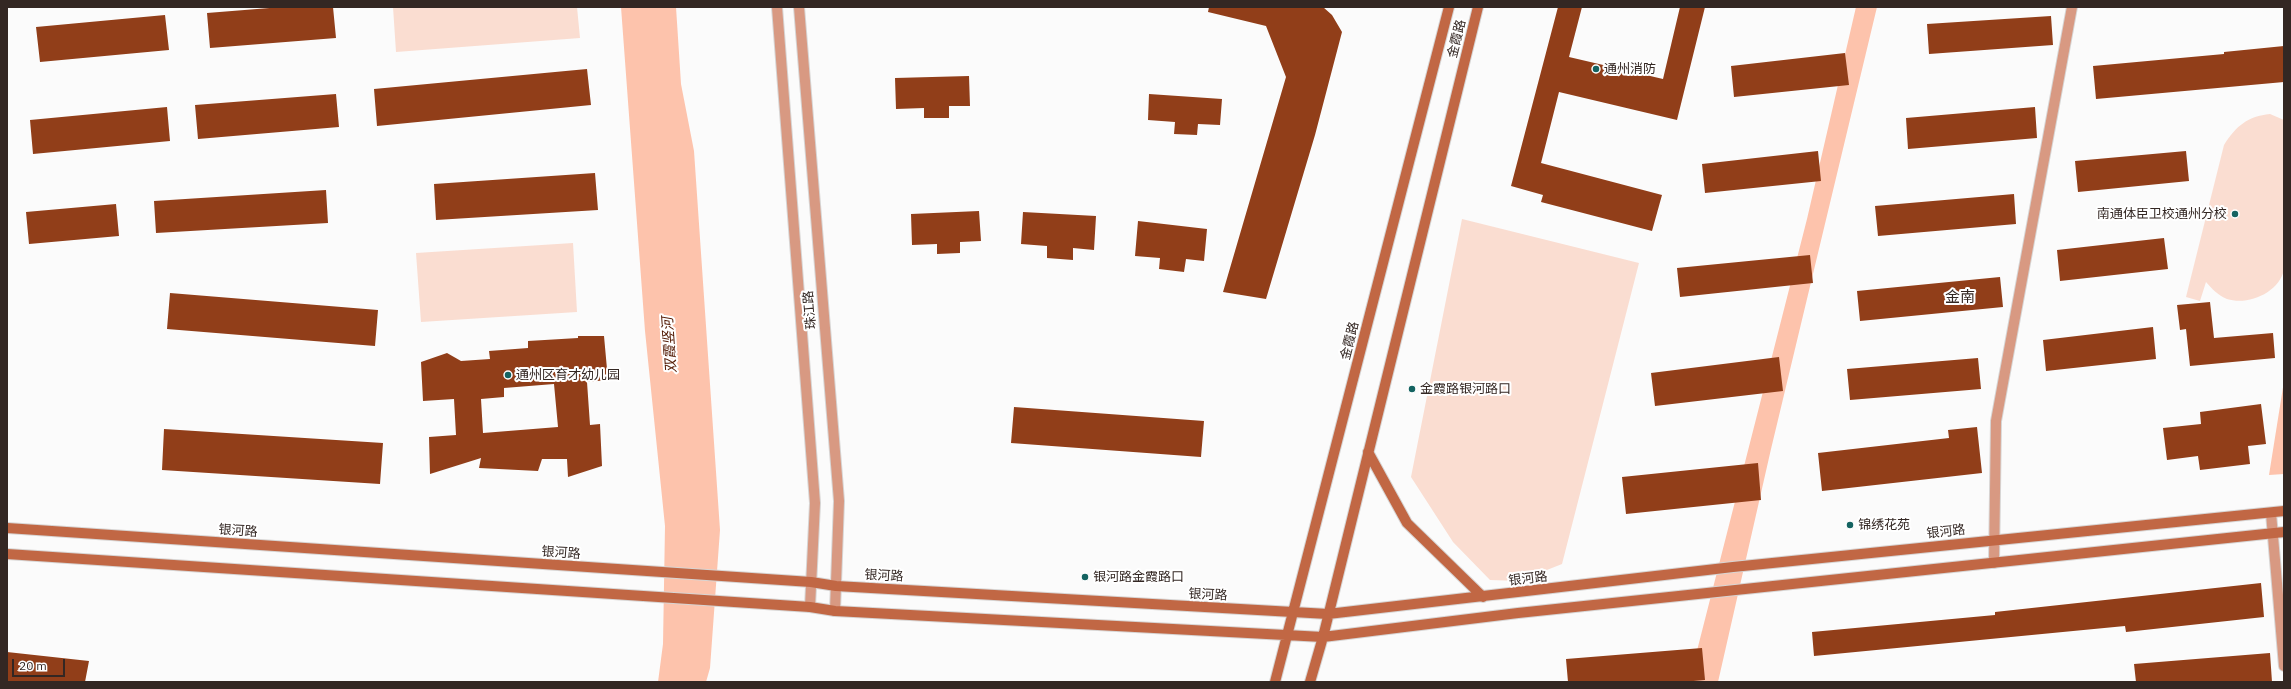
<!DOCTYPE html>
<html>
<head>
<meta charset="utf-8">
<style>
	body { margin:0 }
	#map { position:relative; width:2291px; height:689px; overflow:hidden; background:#fbfbfb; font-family:"IBM Plex Sans",sans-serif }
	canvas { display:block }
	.frame { position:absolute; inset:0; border:8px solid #332723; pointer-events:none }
	.scale { position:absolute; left:12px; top:659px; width:53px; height:18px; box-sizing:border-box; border:2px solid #332723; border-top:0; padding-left:5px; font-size:12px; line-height:14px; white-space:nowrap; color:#332723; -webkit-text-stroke:3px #fff; paint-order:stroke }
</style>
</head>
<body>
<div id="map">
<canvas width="2291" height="689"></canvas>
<div class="frame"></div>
<div class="scale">20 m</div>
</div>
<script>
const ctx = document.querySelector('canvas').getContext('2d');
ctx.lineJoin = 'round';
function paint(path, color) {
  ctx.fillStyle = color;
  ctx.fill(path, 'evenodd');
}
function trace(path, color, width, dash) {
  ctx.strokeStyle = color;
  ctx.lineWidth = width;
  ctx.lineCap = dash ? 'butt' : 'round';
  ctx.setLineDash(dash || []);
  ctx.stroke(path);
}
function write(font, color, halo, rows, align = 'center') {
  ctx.font = font + ' "IBM Plex Sans","Noto Sans SC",sans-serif';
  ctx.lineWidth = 4;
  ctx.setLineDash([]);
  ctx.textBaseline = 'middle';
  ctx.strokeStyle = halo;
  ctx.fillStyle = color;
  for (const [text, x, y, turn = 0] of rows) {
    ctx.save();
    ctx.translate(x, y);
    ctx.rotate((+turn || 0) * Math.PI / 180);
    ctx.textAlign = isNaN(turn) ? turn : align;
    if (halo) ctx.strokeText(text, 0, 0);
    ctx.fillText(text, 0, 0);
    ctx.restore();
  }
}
const green = new Path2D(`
	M393 7H577L580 38 396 52Z
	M2270 114 2284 120V270C2279 292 2249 306 2227 299 2218 295 2212 289 2206 282L2200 301 2186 297 2224 145C2236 126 2248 116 2270 114Z
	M1462 219 1639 263 1562 564 1519 581 1490 580 1453 542 1411 477Z
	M573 243 577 312 421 322 416 253Z`);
const water = new Path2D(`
	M621 7H676L681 84 694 151 720 530 710 668 706 682H658L663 644 665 526 645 331Z
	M1856 7H1877L1771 449 1718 682H1689L1807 219Z
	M2284 381V474L2269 475Z`);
const building = new Path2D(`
	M282 7H333L336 38 210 48 207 13Z
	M1209 7H1323L1332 15 1342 32 1315 135 1266 299 1223 292 1286 77 1266 26 1208 12Z
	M1558 7H1582L1569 57 1663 79 1680 7H1705L1677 120 1559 92 1541 163 1662 195 1652 231 1541 202 1543 195 1511 186Z
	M165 15 169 50 40 62 36 27Z
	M2051 16 2053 45 1929 54 1927 24Z
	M2284 46V82L2096 99 2093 66 2224 54V52Z
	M1845 53 1849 85 1734 97 1731 66Z
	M587 69 591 105 377 126 374 89Z
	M969 76 970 106H949V118H924V108L896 109 895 78Z
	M336 94 339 127 198 139 195 105Z
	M1149 94 1222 99 1220 125 1198 124 1197 135 1174 134 1175 122 1148 120Z
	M167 107 170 141 33 154 30 120Z
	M2035 107 2037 138 1908 149 1906 118Z
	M1818 151 1821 181 1705 193 1702 164Z
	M2186 151 2189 181 2078 192 2075 161Z
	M595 173 598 210 436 220 434 184Z
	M326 190 328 223 156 233 154 201Z
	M2014 194 2016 224 1878 236 1875 206Z
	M116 204 119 236 29 244 26 212Z
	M979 211 981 241 960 242V253L937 254V244L912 245 911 214Z
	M1023 212 1096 216 1094 250 1073 248V260L1047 258V246L1021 244Z
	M1138 221 1207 229 1204 261 1186 259 1184 272 1159 269 1160 258 1135 256Z
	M2164 238 2168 269 2060 281 2057 250Z
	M1810 255 1813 283 1680 297 1677 268Z
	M2000 277 2003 307 1860 321 1857 291Z
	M170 293 378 310 375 346 167 329Z
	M2210 302 2214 338 2273 333 2275 358 2190 366 2186 329 2180 330 2177 305Z
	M2153 327 2156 359 2046 371 2043 340Z
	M578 336H604L608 380 587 382 590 425 600 424 602 466 568 477 567 459H542L538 471 479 468 481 458 430 474 429 437 456 435 454 399 423 401 421 362 447 353 461 361 490 359 489 351 528 348V341L578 338ZM554 384 558 427 483 433 481 399 504 397V388Z
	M1779 357 1783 391 1655 406 1651 373Z
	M1978 358 1981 389 1850 400 1847 369Z
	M2261 404 2266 444 2248 446 2250 464 2200 470 2198 456 2167 460 2163 428 2201 424 2200 412Z
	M1014 407 1204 421 1201 457 1011 443Z
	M1977 427 1982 473 1822 491 1818 453 1949 438 1948 430Z
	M164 429 383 443 380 484 162 470Z
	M1758 463 1761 500 1626 514 1622 477Z
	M2261 583 2264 617 2126 632 2125 626 1814 656 1812 632 1995 615V612Z
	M1702 648 1705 680 1682 682H1568L1566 659Z
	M7 652 89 661 85 682H7Z
	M2270 653 2272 682H2136L2134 664Z`);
const minor = new Path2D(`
	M2271 513 2284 666
	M1994 563 1996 421 2072 7`);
const tertiary = new Path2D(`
	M777 7 815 503 810 607
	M799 7 839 501 835 611`);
const secondary = new Path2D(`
	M1368 452 1407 523 1483 597
	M7 528 811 582 836 586 1328 614 1733 567 2284 511
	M7 554 810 607 835 611 1323 637 1518 613 2284 532
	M1275 682 1449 7
	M1310 682 1323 637 1478 7`);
const markers = [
	[1596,69,4,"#146361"],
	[2235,214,4,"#146361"],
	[508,375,4,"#146361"],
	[1412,389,4,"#146361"],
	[1850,525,4,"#146361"],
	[1085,577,4,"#146361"]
];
const streetNames = [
	["金霞路",1457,39,-76],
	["珠江路",810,310,-95],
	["金霞路",1350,341,-76],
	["银河路",238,531,4],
	["银河路",1946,532,-6],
	["银河路",561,553,4],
	["银河路",884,576,3],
	["银河路",1528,579,-7],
	["银河路",1208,595,3]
];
const poiNames = [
	["通州消防",1604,69],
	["南通体臣卫校通州分校",2227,214,"right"],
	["通州区育才幼儿园",516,375],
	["金霞路银河路口",1420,389],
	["锦绣花苑",1858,525],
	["银河路金霞路口",1093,577]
];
const waterNames = [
	["双霞竖河",670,345,-94]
];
const quarterNames = [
	["金南",1960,298]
];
paint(green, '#faddd1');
paint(water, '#fdc3ac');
paint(building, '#913e19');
trace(minor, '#d7d5d4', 12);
trace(tertiary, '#d7d5d4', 12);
trace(secondary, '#d7d5d4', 12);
trace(minor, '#d89982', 10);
trace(tertiary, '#d89982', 10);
trace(secondary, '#c16744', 10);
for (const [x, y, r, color] of markers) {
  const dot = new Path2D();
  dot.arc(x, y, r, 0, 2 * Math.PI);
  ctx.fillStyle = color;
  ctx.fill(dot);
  trace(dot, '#fff', 1.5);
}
write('13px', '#332723', '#fff', streetNames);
write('13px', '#332723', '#fff', poiNames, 'left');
write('italic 14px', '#501700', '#fff', waterNames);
write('15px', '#332723', '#fff', quarterNames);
</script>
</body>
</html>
